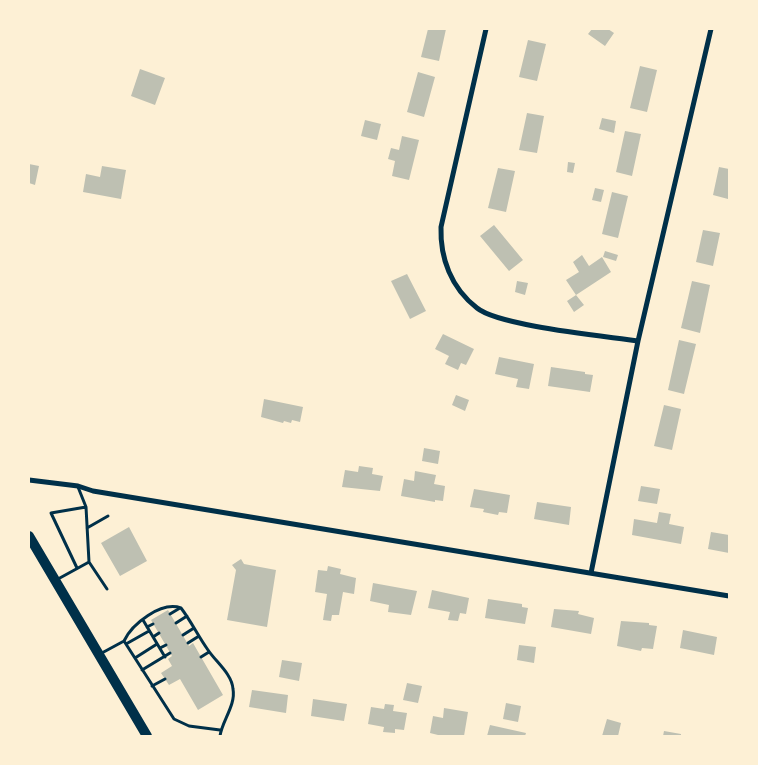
<!DOCTYPE html>
<html>
<head>
<meta charset="utf-8">
<style>
	body { margin:0 }
	#map { position:relative; width:758px; height:765px; overflow:hidden; background:#fdf0d5; font-family:Figtree,sans-serif }
	canvas { display:block }
	.frame { position:absolute; inset:0; border:30px solid #fdf0d5; pointer-events:none }
</style>
</head>
<body>
<div id="map">
<canvas width="758" height="765"></canvas>
<div class="frame"></div>
</div>
<script>
const ctx = document.querySelector('canvas').getContext('2d');
ctx.lineJoin = 'round';
function paint(path, color) {
  ctx.fillStyle = color;
  ctx.fill(path, 'evenodd');
}
function trace(path, color, width, dash) {
  ctx.strokeStyle = color;
  ctx.lineWidth = width;
  ctx.lineCap = dash ? 'butt' : 'round';
  ctx.setLineDash(dash || []);
  ctx.stroke(path);
}
const building = new Path2D(`
	M428 29H446L439 61 421 57Z
	M592 29H608L614 33 605 46 588 34Z
	M528 40 546 44 537 81 519 77Z
	M640 66 657 70 647 112 630 108Z
	M140 69 165 78 155 105 131 96Z
	M418 72 435 77 424 117 407 112Z
	M527 113 544 116 537 153 519 150Z
	M602 118 616 121 614 133 599 129Z
	M365 120 381 124 377 140 361 136Z
	M625 131 641 134 632 176 616 172Z
	M402 136 419 140 409 180 392 176 395 161 388 159 391 148 399 150Z
	M568 162 575 163 573 173 567 172Z
	M29 164 39 166 35 185 29 183Z
	M102 166 126 170 121 199 83 192 86 174 100 177Z
	M719 167 729 169 728 199 713 195Z
	M498 168 515 171 506 212 488 208Z
	M595 188 604 190 601 202 592 200Z
	M612 192 628 196 618 238 602 234Z
	M494 225 523 260 509 271 480 236Z
	M703 230 720 233 713 266 696 262Z
	M605 251 618 255 616 261 603 257Z
	M582 255 589 266 602 257 611 272 576 295 566 280 579 272 573 262Z
	M407 274 426 311 410 319 391 281Z
	M517 281 528 283 525 295 515 292Z
	M692 281 710 285 700 333 681 328Z
	M576 295 584 305 574 312 567 301Z
	M443 334 474 349 466 365 461 363 458 370 445 364 449 356 435 349Z
	M679 340 696 344 684 394 668 390Z
	M499 357 534 364 529 389 516 387 518 379 495 374Z
	M551 367 585 372V374L593 375 590 392 548 386Z
	M456 395 469 400 465 411 452 405Z
	M264 399 303 407 300 422 292 420 291 423 284 421 283 423 261 417Z
	M664 405 681 409 672 450 654 446Z
	M424 448 440 451 438 464 422 461Z
	M359 466 373 468 372 474 383 476 380 491 342 487 345 470 358 472Z
	M415 471 436 475 434 484 445 486 443 501 435 500V502L401 496 404 479 414 481Z
	M641 486 660 489 657 504 638 501Z
	M474 489 510 495 507 513 499 512 498 515 483 512 484 509 470 507Z
	M537 502 571 507 569 525 534 519Z
	M659 512 671 514 669 524 684 527 681 544 632 535 634 519 657 523Z
	M129 527 147 561 120 576 101 543Z
	M711 532 729 535V553L708 549Z
	M241 559 244 564 276 570 267 627 227 620 236 570 232 565Z
	M328 566 341 569 340 574 356 578 354 594 343 592 339 615H332L331 621 323 620 327 594 315 592 318 570 327 571Z
	M373 583 417 591 411 615 388 612 389 605 370 601Z
	M432 590 469 598 466 614 460 613 458 621 448 620 450 612 428 608Z
	M488 599 522 604V607L528 608 525 624 485 618Z
	M554 609 579 611 578 614 594 618 591 634 551 627Z
	M168 610 189 646 193 643 223 695 198 710 180 679 169 685 161 673 172 666 168 659 172 656 151 620Z
	M621 621 649 623V625L657 626 653 649 642 648 641 651 617 646Z
	M683 630 717 637 714 655 680 648Z
	M519 645 536 647 534 663 517 660Z
	M282 660 302 663 299 681 279 677Z
	M407 683 422 686 418 703 403 700Z
	M252 690 288 695 286 713 249 707Z
	M313 699 347 704 344 721 311 716Z
	M506 703 521 706 518 722 503 719Z
	M385 704 394 705 393 711 407 713 404 730 395 729V733L383 732 384 727 368 724 371 707 384 709Z
	M444 708 468 712 464 736H442L430 733 433 716 443 718Z
	M607 719 621 723 618 736H602Z
	M490 725 526 733 525 736H487Z
	M664 731 681 734V736H663Z`);
const service = new Path2D(`
	M78 487 86 507 89 562
	M87 528 108 516
	M77 568 51 513 86 507
	M58 579 89 562 107 589
	M170 614 180 608
	M143 620 165 657
	M176 623 187 616
	M147 627 153 624
	M183 635 194 628
	M153 637 159 633
	M124 641C132 624 161 601 181 608 191 621 198 636 208 650 216 662 232 674 233 689 236 705 222 721 220 736
	M188 643 199 636
	M126 644 149 631
	M160 648 166 645
	M100 654 124 641 174 719 189 726 220 730
	M201 657 209 652
	M135 658 157 644
	M142 670 170 653
	M152 686 165 679`);
const minor = new Path2D(`
	M486 29 441 227C440 258 451 288 477 308 499 326 605 336 638 341
	M29 480 78 486 93 491 729 596
	M591 573 638 341 711 29`);
const primary = new Path2D(`
	M29 536 147 736`);
paint(building, '#bec0b2');
trace(service, '#003049', 3);
trace(minor, '#003049', 5);
trace(primary, '#003049', 10);
</script>
</body>
</html>
